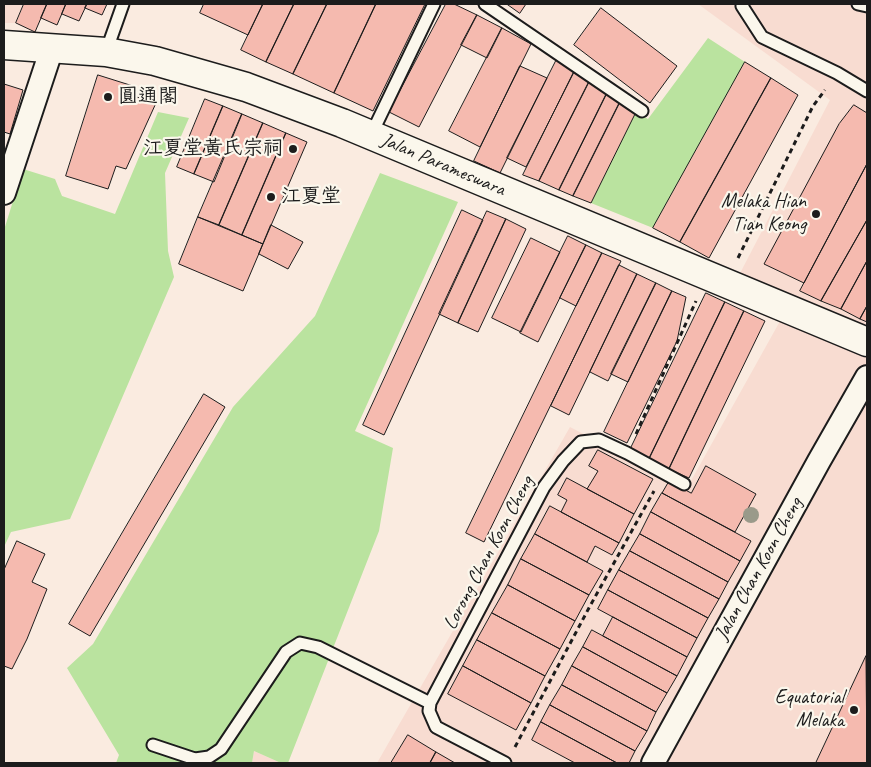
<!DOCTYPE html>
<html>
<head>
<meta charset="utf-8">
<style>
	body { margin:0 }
	#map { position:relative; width:871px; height:767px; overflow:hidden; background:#faebe0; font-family:Caveat,sans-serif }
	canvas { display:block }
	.frame { position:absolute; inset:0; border:5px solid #1c1c1c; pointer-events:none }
</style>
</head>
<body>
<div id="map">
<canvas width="871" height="767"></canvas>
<div class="frame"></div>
</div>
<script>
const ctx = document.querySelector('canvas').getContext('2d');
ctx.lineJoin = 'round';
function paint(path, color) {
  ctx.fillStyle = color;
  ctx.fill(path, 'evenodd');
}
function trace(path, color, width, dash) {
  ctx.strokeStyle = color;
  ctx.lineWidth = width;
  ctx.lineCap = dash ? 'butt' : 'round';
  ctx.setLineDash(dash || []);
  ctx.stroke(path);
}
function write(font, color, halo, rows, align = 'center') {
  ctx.font = font + ' Caveat,"LXGW WenKai TC",sans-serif';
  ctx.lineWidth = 4.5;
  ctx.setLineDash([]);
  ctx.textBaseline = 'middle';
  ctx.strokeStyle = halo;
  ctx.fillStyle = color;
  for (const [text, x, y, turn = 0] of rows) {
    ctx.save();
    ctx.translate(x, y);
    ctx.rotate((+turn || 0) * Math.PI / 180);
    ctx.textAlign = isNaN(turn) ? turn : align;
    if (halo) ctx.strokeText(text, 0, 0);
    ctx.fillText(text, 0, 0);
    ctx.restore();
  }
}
const built = new Path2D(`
	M4 4H24L16 23H4Z
	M698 4H867V763H377L570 427 687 488 789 305 736 281 830 100Z
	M254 751 281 763H252Z`);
const green = new Path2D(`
	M708 38 745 62 653 228 591 203 636 112 648 119Z
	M158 112 189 118 165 173 168 251 174 277 70 519 11 532 4 547V230L23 169 55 179 62 196 115 214Z
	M380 173 458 202 355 431 393 448 379 531 288 763H281L254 751 252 763H116L119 755 67 668 93 644 233 407 315 316Z`);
const building = new Path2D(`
	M24 4H47L35 32 16 23Z
	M47 4H66L57 25 41 18Z
	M66 4H87L79 21 62 14Z
	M87 4H107L102 15 85 8Z
	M204 4H263L248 35 200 13Z
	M263 4H294L266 62 241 50Z
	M294 4H327L293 74 266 62Z
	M327 4H376L334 93 293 74Z
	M376 4H425L373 111 334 93Z
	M446 4H454L477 15 419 127 389 112Z
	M507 4H526L520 13Z
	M601 8 677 66 650 103 574 45Z
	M477 15 502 28 487 58 461 45Z
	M502 28 531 44 480 147 449 131Z
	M558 57 575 70 526 167 507 158Z
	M745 62 771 78 680 242 653 228Z
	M520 66 547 78 500 173 474 161Z
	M575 70 590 80 539 181 523 175Z
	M98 75 133 86 130 95 156 103 126 169 116 166 108 189 66 176Z
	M771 78 798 95 709 258 680 242Z
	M590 80 607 93 559 190 539 181Z
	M4 84 23 90 10 134 4 132Z
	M607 93 620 102 573 196 559 190Z
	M205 99 223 106 194 174 177 167Z
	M620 102 636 112 591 203 573 196Z
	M854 105 867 113V164L804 283 764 264 839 124Z
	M223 106 242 114 214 182 194 174Z
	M242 114 263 123 219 225 198 217Z
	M263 123 286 133 242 235 219 225Z
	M286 133 307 142 263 244 242 235Z
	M867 164V220L821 301 800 291Z
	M462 210 483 220 384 435 363 425Z
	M487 211 506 219 458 323 439 314Z
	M198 217 263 244 243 291 179 264Z
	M506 219 526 229 478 332 458 323Z
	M867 220V261L841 309 821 301Z
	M271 225 303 242 288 269 259 254Z
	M568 236 586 245 538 342 520 333Z
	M531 238 560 252 521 332 492 318Z
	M586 245 602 253 576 306 560 298Z
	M602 253 621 261 484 542 466 533Z
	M867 261V306L860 319 841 309Z
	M619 265 637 274 569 415 551 406Z
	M637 274 656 283 608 381 590 372Z
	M656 283 672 291 628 382 611 374Z
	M672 291 686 297 677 341 627 443 604 432Z
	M706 293 725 302 649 459 630 450Z
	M725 302 744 311 669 469 649 459Z
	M867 306V322L860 319Z
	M744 311 765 321 689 478 669 469Z
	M204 394 225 407 90 636 69 624Z
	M598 450 653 479 634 514 587 489 598 471 589 466Z
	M706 466 756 494 735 532 662 493 669 481 691 493Z
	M567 478 634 514 619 543 561 512 567 500 558 495Z
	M662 493 751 541 740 561 651 512Z
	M550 506 619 543 612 555 595 546 587 562 535 534Z
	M651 512 740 561 728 582 640 534Z
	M535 534 603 571 589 595 521 559Z
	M640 534 728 582 719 599 630 551Z
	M17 541 45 554 32 582 47 589 27 639 12 669 4 666V570Z
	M630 551 719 599 708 618 619 570Z
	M521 559 589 595 575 621 508 585Z
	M619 570 708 618 697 638 608 590Z
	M508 585 575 621 560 649 492 613Z
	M608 590 697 638 687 657 598 609Z
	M492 613 560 649 545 676 477 640Z
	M613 617 687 657 677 676 603 636Z
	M592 630 677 676 667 693 583 647Z
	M477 640 545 676 531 703 463 666Z
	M583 647 667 693 656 712 572 666Z
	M866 656 867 763H816Z
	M463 666 531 703 516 730 448 694Z
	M572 666 656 712 647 731 562 685Z
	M562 685 647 731 635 751 550 705Z
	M550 705 635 751 629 763H617L541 722Z
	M541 722 617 763H575L532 740Z
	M408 735 436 752 430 763H391Z
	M436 752 455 763H430Z`);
const path = new Path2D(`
	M738 258 813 106 825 90
	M636 434 696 301
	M515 747 590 606 654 491`);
const lane = new Path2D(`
	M485 4 642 111
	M743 4 742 6 762 37 837 73 867 91
	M858 4 867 6
	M106 52 123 4
	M371 135 434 4
	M153 745 195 759 209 757 221 749 286 652 300 643 318 647 430 703
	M505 763 436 727 429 711 430 703 544 487 563 461 581 442 599 440 627 453 684 484`);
const street = new Path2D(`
	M4 193 52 48
	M653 763 819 461 867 377`);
const secondary = new Path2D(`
	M4 45 106 52 155 61 246 87 342 123 867 342`);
const trees = [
	[751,515]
];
const markers = [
	[108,97,5,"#1c1c1c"],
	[293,149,5,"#1c1c1c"],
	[271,197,5,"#1c1c1c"],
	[816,214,5,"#1c1c1c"],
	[854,710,5,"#1c1c1c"]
];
const poiNames = [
	["圓通閣",118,97,"left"],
	["江夏堂黄氏宗祠",283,149],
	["江夏堂",281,197,"left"],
	["Melaka Hian",806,202],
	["Tian Keong",806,225],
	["Equatorial",844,698],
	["Melaka",844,721]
];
const streetNames = [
	["Jalan Parameswara",443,165,23],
	["Lorong Chan Koon Cheng",489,553,-62],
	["Jalan Chan Koon Cheng",759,569,-61]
];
paint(built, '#f8dcd1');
paint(green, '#bae39f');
paint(building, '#f5baaf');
trace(building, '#1c1c1c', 1);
trace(lane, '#1c1c1c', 15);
trace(street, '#1c1c1c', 26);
trace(secondary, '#1c1c1c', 31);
trace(path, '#1c1c1c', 3, [5, 4]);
trace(lane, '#fbf7ec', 11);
trace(street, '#fbf7ec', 22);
trace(secondary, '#fbf7ec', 28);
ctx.fillStyle = '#9a9a8a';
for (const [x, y] of trees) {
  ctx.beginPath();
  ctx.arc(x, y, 8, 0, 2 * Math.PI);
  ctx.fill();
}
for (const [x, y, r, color] of markers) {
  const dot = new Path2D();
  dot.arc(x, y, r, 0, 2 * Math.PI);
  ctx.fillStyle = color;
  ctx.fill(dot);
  trace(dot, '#fbf7ec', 2);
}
write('20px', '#1c1c1c', '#fbf7ec', poiNames, 'right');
write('20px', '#1c1c1c', '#fbf7ec', streetNames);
</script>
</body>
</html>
